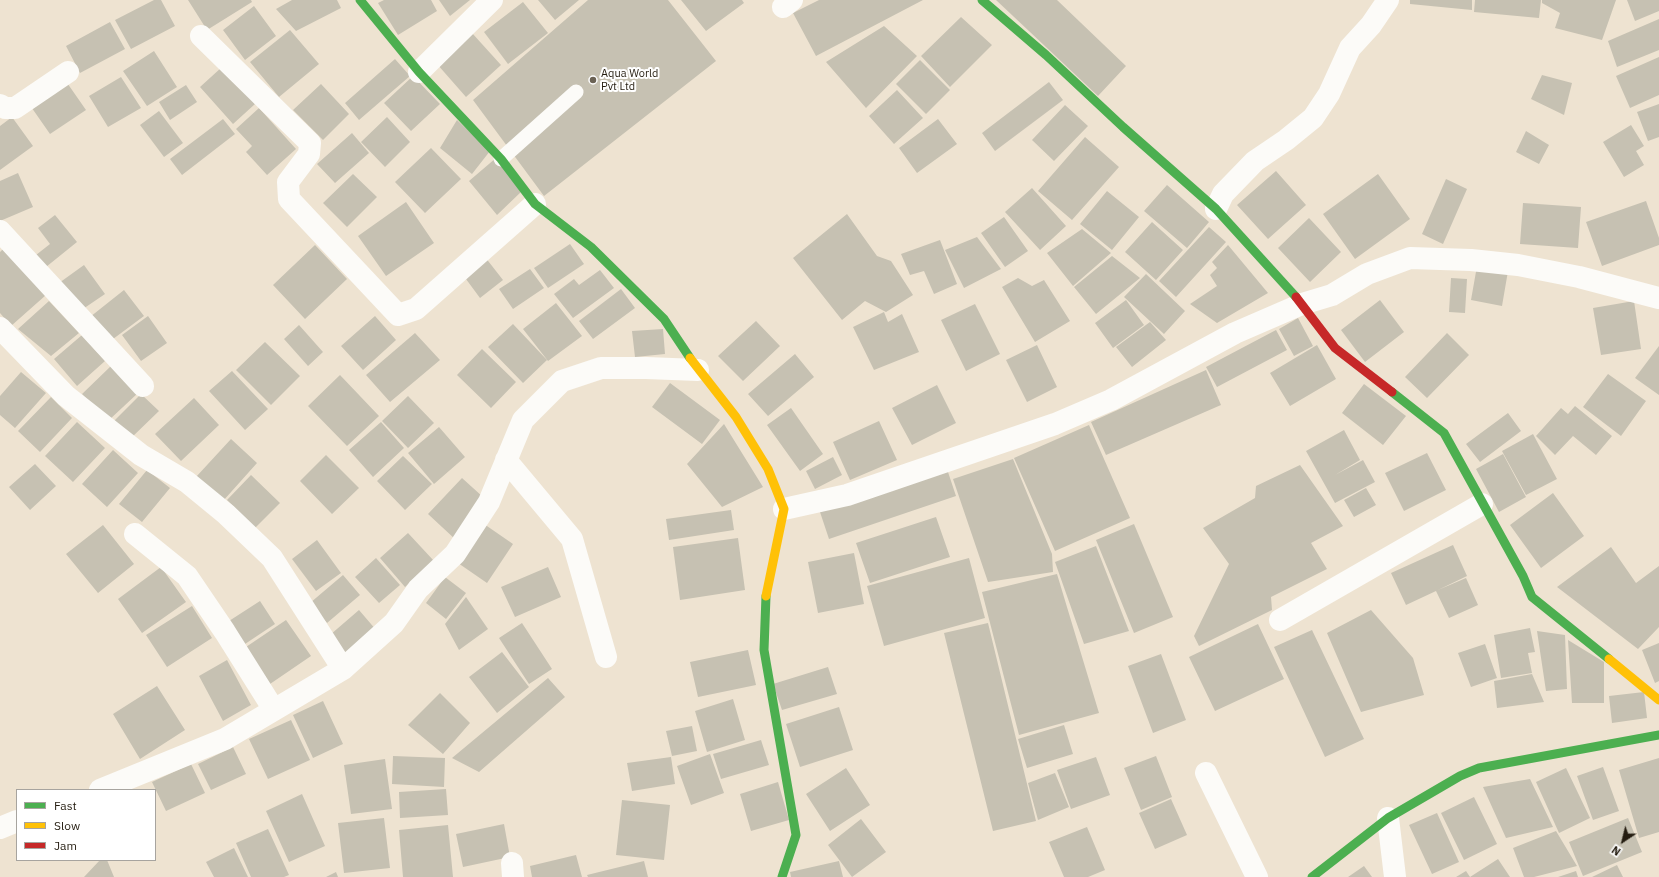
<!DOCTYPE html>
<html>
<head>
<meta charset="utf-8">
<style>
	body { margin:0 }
	#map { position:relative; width:1659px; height:877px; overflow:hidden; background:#eee3d1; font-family:"IBM Plex Sans",sans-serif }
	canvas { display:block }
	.legend { position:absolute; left:16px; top:789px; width:140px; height:72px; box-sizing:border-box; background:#fff; border:1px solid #a7a49f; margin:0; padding:5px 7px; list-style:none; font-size:12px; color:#241c10 }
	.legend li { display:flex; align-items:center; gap:8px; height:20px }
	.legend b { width:20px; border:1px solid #a7a49f }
	.north { position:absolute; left:1603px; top:821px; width:40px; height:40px; -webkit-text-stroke:3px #fff; paint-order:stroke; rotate:215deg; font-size:11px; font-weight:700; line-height:16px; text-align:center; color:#241c10 }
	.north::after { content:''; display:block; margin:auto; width:14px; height:18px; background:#241c10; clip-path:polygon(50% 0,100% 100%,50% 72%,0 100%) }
</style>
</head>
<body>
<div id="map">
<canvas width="1659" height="877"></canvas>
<ul class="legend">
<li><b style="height:5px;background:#4caf50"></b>Fast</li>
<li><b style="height:5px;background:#ffc107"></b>Slow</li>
<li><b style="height:5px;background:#c62828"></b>Jam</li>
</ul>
<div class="north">N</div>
</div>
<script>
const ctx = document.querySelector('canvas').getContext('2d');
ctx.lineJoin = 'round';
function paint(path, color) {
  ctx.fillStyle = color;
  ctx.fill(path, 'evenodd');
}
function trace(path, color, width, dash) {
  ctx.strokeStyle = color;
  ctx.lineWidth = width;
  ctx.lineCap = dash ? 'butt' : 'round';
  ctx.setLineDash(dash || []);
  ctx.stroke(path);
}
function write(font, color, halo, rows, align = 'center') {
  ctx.font = font + ' "IBM Plex Sans",sans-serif';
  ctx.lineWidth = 4;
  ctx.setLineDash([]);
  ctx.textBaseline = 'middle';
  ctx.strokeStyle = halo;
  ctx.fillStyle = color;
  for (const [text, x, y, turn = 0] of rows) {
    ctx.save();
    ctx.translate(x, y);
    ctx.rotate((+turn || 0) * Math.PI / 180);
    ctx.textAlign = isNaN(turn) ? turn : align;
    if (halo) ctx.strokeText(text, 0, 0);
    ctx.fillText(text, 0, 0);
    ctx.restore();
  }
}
const building = new Path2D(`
	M154 0H161L175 26 131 49 115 20Z
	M188 0H251L252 2 207 30Z
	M292 0H337L341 8 296 31 276 9Z
	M384 0H431L437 11 398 35 378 3Z
	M439 0H470L450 16Z
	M538 0H579L555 20Z
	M588 0H668L716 61 544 196 473 100Z
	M681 0H742L744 3 706 31Z
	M819 0H923L816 56 793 13Z
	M996 0H1057L1126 66 1098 96Z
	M1410 0H1472V10L1410 4Z
	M1475 0H1541L1539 18 1474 12Z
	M1542 0H1616L1602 40 1555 28 1560 13 1542 3Z
	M1627 0H1659V11L1635 21Z
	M523 2 548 33 508 64 484 32Z
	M254 6 276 36 245 60 223 30Z
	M961 17 992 45 950 87 921 56Z
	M1659 19V50L1617 67 1608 41Z
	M110 22 125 49 80 73 66 46Z
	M884 26 917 56 866 108 826 62Z
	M290 30 319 64 279 97 250 62Z
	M472 33 501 65 466 97 437 64Z
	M154 51 177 87 147 106 123 71Z
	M1659 57V95L1630 108 1616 76Z
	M395 59 410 76 359 120 345 103Z
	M920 60 950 90 926 114 896 84Z
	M222 67 255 104 233 124 200 87Z
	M1542 75 1572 83 1564 115 1531 99Z
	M413 76 440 104 411 131 384 103Z
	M63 77 86 110 50 134 27 101Z
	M121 77 141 108 108 127 89 96Z
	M1049 82 1063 100 995 151 982 133Z
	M321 84 349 114 323 140 293 110Z
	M186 85 197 102 170 120 159 102Z
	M897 90 923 118 894 144 869 116Z
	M1659 104V137L1648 141 1637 112Z
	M1065 105 1088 126 1054 161 1032 140Z
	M259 108 296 149 267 175 246 152 252 146 236 129Z
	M159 111 183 143 164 157 140 125Z
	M12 117 33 146 0 170V126Z
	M387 117 410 142 385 167 361 142Z
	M223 119 235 134 182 175 170 159Z
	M938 119 957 144 917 173 899 148Z
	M457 120 490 151 472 174 440 148Z
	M1631 125 1644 146 1636 151 1644 165 1624 177 1603 142Z
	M1526 131 1549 145 1539 164 1516 152Z
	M352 133 369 153 335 183 317 164Z
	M1085 137 1119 167 1072 220 1038 191Z
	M431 148 461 179 425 213 395 182Z
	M496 158 522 191 497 215 469 181Z
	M1276 171 1306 205 1268 239 1237 205Z
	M18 173 33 207 0 221V181Z
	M353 174 377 197 347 227 323 203Z
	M1378 174 1410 219 1355 259 1323 214Z
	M1446 179 1467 189 1443 244 1422 234Z
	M1167 185 1209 222 1187 248 1144 211Z
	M1032 188 1066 226 1040 250 1005 212Z
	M1107 191 1139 217 1112 250 1080 224Z
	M1646 201 1659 238V245L1602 266 1586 222Z
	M406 202 434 243 386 276 358 236Z
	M1523 203 1581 207 1578 248 1520 244Z
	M847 214 877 256 891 261 913 295 886 312 865 301 842 320 793 258Z
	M55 215 77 242 46 267 36 255 50 244 38 228Z
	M1004 217 1028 251 1005 267 981 233Z
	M1309 218 1341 252 1310 282 1278 248Z
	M1152 222 1183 250 1156 280 1125 252Z
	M1209 227 1226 242 1176 297 1159 281Z
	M1082 229 1111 253 1073 286 1047 253Z
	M977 237 1001 269 964 288 945 250Z
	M940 240 957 284 934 294 924 271 910 275 901 254Z
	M570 244 584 264 548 288 534 268Z
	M315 245 347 279 305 319 273 285Z
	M1228 245 1268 293 1217 323 1190 304 1217 286 1210 275 1217 268 1212 262Z
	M5 247 46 295 11 326 0 313V252Z
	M1112 256 1140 278 1096 314 1074 287Z
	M485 257 503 280 480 298 463 275Z
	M84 265 105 294 80 311 59 283Z
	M1477 266 1508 271 1502 306 1471 300Z
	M530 269 544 288 513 309 499 289Z
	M600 270 614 288 573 318 554 294 574 279 579 285Z
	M1146 274 1185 311 1164 334 1124 297Z
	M1018 278 1032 286 1044 280 1070 321 1035 342 1002 287Z
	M1451 278 1467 279 1465 313 1449 312Z
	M621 289 635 308 593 339 579 321Z
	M124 290 144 316 109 342 90 317Z
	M1126 300 1144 325 1113 348 1095 323Z
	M1380 300 1404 332 1365 362 1341 330Z
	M49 301 79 333 51 356 18 329Z
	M1634 301 1641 349 1601 355 1593 308Z
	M556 303 582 336 548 361 523 329Z
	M975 304 1000 354 966 371 941 320Z
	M884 312 888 322 902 314 919 352 874 370 853 327Z
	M148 316 167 343 141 361 122 335Z
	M375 316 396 340 363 370 341 346Z
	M1298 318 1313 346 1294 356 1279 329Z
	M756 321 780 346 743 381 718 356Z
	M1150 322 1166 340 1132 367 1116 347Z
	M513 324 547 360 523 383 488 347Z
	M299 325 323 352 308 366 284 339Z
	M663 329 665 354 635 357 632 331Z
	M1276 330 1287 350 1217 387 1206 367Z
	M415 333 440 360 390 402 366 375Z
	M1447 333 1469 355 1427 398 1405 377Z
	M82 335 105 361 77 386 54 359Z
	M265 342 300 376 271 405 236 370Z
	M1037 345 1057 387 1027 402 1006 360Z
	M1317 345 1336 379 1290 406 1270 373Z
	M1659 346V395L1635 378Z
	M482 349 516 382 491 408 457 375Z
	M795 354 814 377 768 416 748 394Z
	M111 366 138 393 108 421 82 394Z
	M1206 370 1221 405 1106 455 1091 422Z
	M232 371 268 409 245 430 209 391Z
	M21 372 46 393 15 428 0 415V396Z
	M1608 374 1646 401 1621 436 1583 407Z
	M340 375 379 416 347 446 308 406Z
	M670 383 720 420 702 444 652 407Z
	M1364 384 1406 416 1383 445 1342 413Z
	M937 385 956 423 912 445 892 408Z
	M141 394 159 411 129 440 112 423Z
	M408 396 434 423 408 448 382 421Z
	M51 397 72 418 40 452 18 431Z
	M194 398 219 425 181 461 155 434Z
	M1575 406 1612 436 1596 455 1573 436 1555 455 1536 436 1561 408 1568 414Z
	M791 408 823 454 800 471 767 425Z
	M1508 413 1521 431 1480 462 1466 444Z
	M879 421 897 460 850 480 833 442Z
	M77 422 105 448 73 482 45 456Z
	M381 422 404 448 373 477 349 450Z
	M724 424 763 487 722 507 687 464Z
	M1089 425 1130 518 1055 551 1014 458Z
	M439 427 465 457 434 484 408 453Z
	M1344 430 1360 460 1335 475 1363 460 1375 482 1335 503 1306 451Z
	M1533 434 1557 479 1526 495 1502 451Z
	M231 439 257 463 223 501 196 477Z
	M113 450 138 473 107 507 82 484Z
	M1427 453 1446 490 1404 511 1385 473Z
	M1503 454 1526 497 1499 512 1476 469Z
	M326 455 359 488 332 514 300 481Z
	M403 456 432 484 405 510 377 481Z
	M833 457 842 475 815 489 806 471Z
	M1013 459 1052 554 1053 572 988 582 953 479Z
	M35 464 56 486 30 510 9 487Z
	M1300 465 1343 526 1311 543 1327 569 1271 597 1272 610 1199 646 1194 636 1229 564 1203 528 1255 498 1256 486Z
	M947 469 956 496 829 539 820 512Z
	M147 470 170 488 142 522 119 504Z
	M251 475 280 503 255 528 227 500Z
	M462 478 483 497 456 540 428 514Z
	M1366 488 1376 505 1354 517 1344 500Z
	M1553 493 1584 536 1541 568 1510 525Z
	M731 510 734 530 669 540 666 519Z
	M936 517 950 557 870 583 856 543Z
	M484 524 513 544 487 583 458 563Z
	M1134 524 1173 617 1134 633 1096 540Z
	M103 525 134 564 98 593 66 554Z
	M408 533 434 561 405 587 380 558Z
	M738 538 745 590 680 600 673 547Z
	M317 540 341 573 316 591 292 559Z
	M1453 545 1467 576 1438 590 1466 578 1478 605 1449 618 1436 591 1406 605 1391 573Z
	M1096 546 1129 631 1084 644 1055 562Z
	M1611 547 1636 583 1659 566V627L1638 649 1557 587Z
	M854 553 864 604 818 613 808 562Z
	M376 558 400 585 379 603 355 577Z
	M969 558 985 618 884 646 867 586Z
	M161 567 186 602 142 633 118 599Z
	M548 567 561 597 515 617 501 587Z
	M1057 574 1099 713 1019 735 982 592Z
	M343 575 360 595 327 623 310 603Z
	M445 577 466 593 446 619 426 603Z
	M466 597 488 629 459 650 445 624Z
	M260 601 275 624 245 644 229 621Z
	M192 606 212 638 167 667 146 635Z
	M359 610 377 631 348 656 330 635Z
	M1371 610 1413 658 1424 695 1361 712 1327 633Z
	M286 620 311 656 270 684 246 647Z
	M522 623 552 669 529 684 499 638Z
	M988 623 1036 821 993 831 944 633Z
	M1258 624 1284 679 1215 711 1189 657Z
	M1530 628 1535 652 1528 653 1532 673 1501 678 1494 635Z
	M1312 630 1364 739 1325 757 1274 647Z
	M1537 631 1565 635 1567 689 1546 691Z
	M1568 640 1604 662V703H1572Z
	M1659 643V681L1655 683 1642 650Z
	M1485 644 1497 678 1471 687 1458 653Z
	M748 650 756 685 698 697 690 662Z
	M502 652 529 687 497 713 469 677Z
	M1161 654 1186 720 1153 733 1128 666Z
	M227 660 251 705 223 721 199 676Z
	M828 667 837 694 782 710 773 684Z
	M1532 674 1544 702 1497 708 1494 681Z
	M548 678 565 697 479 772 452 758Z
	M157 686 185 730 140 759 113 714Z
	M1644 692 1647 718 1612 723 1609 696Z
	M440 693 470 723 443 754 408 725Z
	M733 699 745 740 707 752 695 711Z
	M323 701 343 744 313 758 293 715Z
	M839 707 853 750 800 767 786 724Z
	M291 720 310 760 268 779 249 739Z
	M1064 725 1073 754 1027 768 1018 739Z
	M692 726 697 751 672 756 666 731Z
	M761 740 769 765 721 779 713 754Z
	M233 747 246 774 211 790 198 764Z
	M710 754 724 793 691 805 677 766Z
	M393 756 445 758 444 787 392 784Z
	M1156 756 1172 797 1141 810 1124 768Z
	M671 757 675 784 632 791 627 763Z
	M1096 757 1110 795 1071 809 1057 770Z
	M1659 758V832L1639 838 1619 770Z
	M385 759 392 809 351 814 344 765Z
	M191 764 205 793 166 811 152 782Z
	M1603 767 1619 811 1593 820 1577 776Z
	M846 768 870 805 830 831 806 794Z
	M1566 768 1590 818 1559 833 1536 782Z
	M1055 773 1069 807 1038 820 1028 783Z
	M1530 779 1553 827 1506 838 1483 787Z
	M778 782 789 820 751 831 740 794Z
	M446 789 448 815 400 818 399 792Z
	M302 794 325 846 289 862 266 811Z
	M1474 797 1497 844 1464 860 1441 813Z
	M1171 799 1187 835 1155 849 1139 813Z
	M622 800 670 805 664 860 616 855Z
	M1437 813 1459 862 1432 874 1409 825Z
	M384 818 390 868 344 873 338 823Z
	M1628 818 1642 852 1583 876 1569 842Z
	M861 819 886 852 852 877 828 845Z
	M504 824 510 857 463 867 456 834Z
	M448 825 453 877H403L399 830Z
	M1087 827 1105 870 1088 877H1064L1049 842Z
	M268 829 289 875 284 877H251L236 843Z
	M1556 831 1577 866 1534 877H1524L1513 848Z
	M234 848 248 877H214L206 862Z
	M576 855 582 877H532L530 866Z
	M1498 859 1510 877H1470Z
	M100 860H107L114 877H84Z
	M644 861 648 877H588L587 875Z
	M839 861 843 877H791L790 872Z
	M1617 865 1623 877H1592Z
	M1364 866 1372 877H1348Z
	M1466 871 1470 877H1456Z
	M1576 871 1578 877H1558Z
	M336 872 338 877H326Z`);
const lane = new Path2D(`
	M501 159 576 92`);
const street = new Path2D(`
	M783 7 792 0
	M201 36 310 143 309 154 288 182 289 199 398 315 416 309 535 204
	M419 72 492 0
	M0 105 5 108H15L68 72
	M1216 209 1223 194 1255 161 1286 140 1313 118 1329 94 1350 48 1371 25 1388 0
	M0 231 143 386
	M0 328 66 396 141 455 187 482 226 514 272 558 343 669
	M506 460 572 539 606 657
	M784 509 847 495 1055 424 1111 400 1235 333 1302 304 1332 295 1367 274 1410 258 1471 260 1518 265 1579 277 1659 298
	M135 534 187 576 225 632 274 710
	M1280 620 1482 504
	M1206 773 1257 877
	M100 790 225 739 343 669 394 623 418 589 455 554 489 502 523 420 562 381 601 368H646L698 370
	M1388 818 1395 877
	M0 828 17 821
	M512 863 513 877`);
const fast = new Path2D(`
	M360 0 419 72 501 159 535 204 591 247 664 319 690 358
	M982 0 1046 55 1123 127 1216 209 1296 297
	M1392 392 1444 433 1523 576 1532 597 1609 659
	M766 596 764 650 796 835 782 877
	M1312 877 1388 818 1460 776 1479 768 1659 735`);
const slow = new Path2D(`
	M690 358 736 417 768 469 784 509 766 596
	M1609 659 1659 700`);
const jam = new Path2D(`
	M1296 297 1335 348 1392 392`);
const markers = [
	[593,80,4,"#6b6254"]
];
const poiNames = [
	["Aqua World",601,74],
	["Pvt Ltd",601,87]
];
paint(building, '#c6c1b2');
trace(lane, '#fcfbf8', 15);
trace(street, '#fcfbf8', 22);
trace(fast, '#4caf50', 9);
trace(slow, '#ffc107', 9);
trace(jam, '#c62828', 9);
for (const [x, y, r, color] of markers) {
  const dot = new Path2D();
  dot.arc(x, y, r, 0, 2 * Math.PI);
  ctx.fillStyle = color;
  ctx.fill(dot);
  trace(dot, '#fff', 1.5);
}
write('11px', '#241c10', '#fff', poiNames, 'left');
</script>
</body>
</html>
